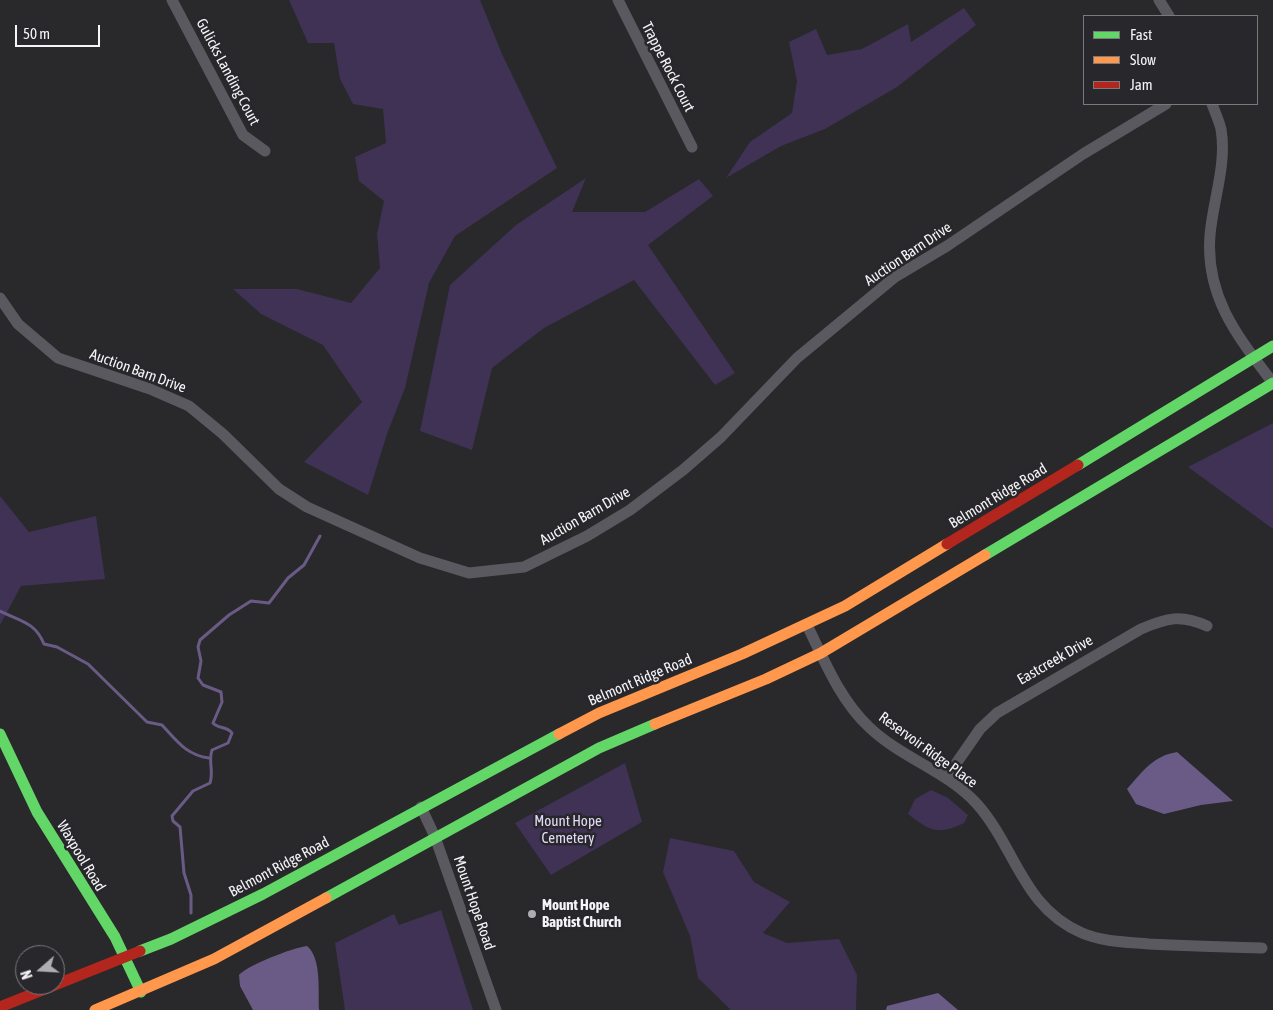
<!DOCTYPE html>
<html>
<head>
<meta charset="utf-8">
<style>
	body { margin:0 }
	#map { position:relative; width:1273px; height:1010px; overflow:hidden; background:#29282a; font-family:"Asap Condensed",sans-serif }
	canvas { display:block }
	.legend { position:absolute; left:1083px; top:15px; width:175px; height:90px; box-sizing:border-box; background:#28272b; border:1px solid #7a797d; margin:0; padding:6px 9px; list-style:none; font-size:15px; color:#f5f4f7 }
	.legend li { display:flex; align-items:center; gap:10px; height:25px }
	.legend b { width:25px; border:1px solid #7a797d }
	.north { position:absolute; left:15px; top:945px; width:50px; height:50px; box-sizing:border-box; background:#28272b; border:1px solid #7a797d; border-radius:50%; rotate:251deg; font-size:14px; font-weight:700; line-height:20px; text-align:center; color:#f5f4f7 }
	.north::after { content:''; display:block; margin:auto; width:18px; height:22px; background:#aeadaf; clip-path:polygon(50% 0,100% 100%,50% 72%,0 100%) }
	.scale { position:absolute; left:15px; top:25px; width:85px; height:22px; box-sizing:border-box; border:2px solid #f5f4f7; border-top:0; padding-left:6px; font-size:15px; line-height:18px; white-space:nowrap; color:#f5f4f7; -webkit-text-stroke:4px #28272b; paint-order:stroke }
</style>
</head>
<body>
<div id="map">
<canvas width="1273" height="1010"></canvas>
<ul class="legend">
<li><b style="height:6px;background:#63d668"></b>Fast</li>
<li><b style="height:6px;background:#ff974d"></b>Slow</li>
<li><b style="height:6px;background:#b3261e"></b>Jam</li>
</ul>
<div class="north">N</div>
<div class="scale">50 m</div>
</div>
<script>
const ctx = document.querySelector('canvas').getContext('2d');
ctx.lineJoin = 'round';
function paint(path, color) {
  ctx.fillStyle = color;
  ctx.fill(path, 'evenodd');
}
function trace(path, color, width, dash) {
  ctx.strokeStyle = color;
  ctx.lineWidth = width;
  ctx.lineCap = dash ? 'butt' : 'round';
  ctx.setLineDash(dash || []);
  ctx.stroke(path);
}
function write(font, color, halo, rows, align = 'center') {
  ctx.font = font + ' "Asap Condensed",sans-serif';
  ctx.lineWidth = 5;
  ctx.setLineDash([]);
  ctx.textBaseline = 'middle';
  ctx.strokeStyle = halo;
  ctx.fillStyle = color;
  for (const [text, x, y, turn = 0] of rows) {
    ctx.save();
    ctx.translate(x, y);
    ctx.rotate((+turn || 0) * Math.PI / 180);
    ctx.textAlign = isNaN(turn) ? turn : align;
    if (halo) ctx.strokeText(text, 0, 0);
    ctx.fillText(text, 0, 0);
    ctx.restore();
  }
}
const green = new Path2D(`
	M289 0H480L502 54 557 168 455 236 429 283 405 388 387 434 368 495 304 462 362 402 323 345 261 314 233 289H297L351 303 380 268 377 234 384 201 359 181 355 157 386 143 383 109 353 104 340 79 334 43H308Z
	M964 8 976 25 897 87 825 129 781 146 726 178 750 142 792 113 797 81 789 42 816 29 827 55 862 49 908 24 911 42Z
	M586 178 572 212H645L699 179 713 196 648 245 735 373 715 385 634 280 544 328 492 368 472 450 420 431 450 285 516 225Z
	M1273 423V529L1188 467Z
	M0 496 29 532 96 516 105 579 21 586 0 625Z
	M625 763 642 822 551 875 515 823Z
	M931 790 948 798 968 815 964 823C938 835 931 832 908 814L915 799Z
	M670 838 734 851 754 882 790 902 763 933 787 943 839 939 857 975 856 1010H731L698 978 690 936 663 872Z
	M441 910 473 1010H345L335 943 394 914 399 925Z`);
const water = new Path2D(`
	M1177 752 1233 801 1201 805 1164 814 1136 804 1127 789C1143 771 1153 756 1177 752Z
	M307 946C322 958 318 993 319 1010H253L240 986 239 975C248 965 292 948 307 946Z
	M938 993 958 1010H886L887 1006Z`);
const stream = new Path2D(`
	M0 611C20 621 35 622 44 644L57 647 88 664 147 722 162 725C177 741 186 755 209 758
	M191 913V895L184 873 180 827 173 821 172 816 193 791 210 783C214 772 208 761 212 750L228 743 232 733C227 726 218 729 213 723L222 702 221 692 203 685 198 678 201 661 198 647 200 640 229 615 251 601 269 603 288 578 304 565 320 536`);
const street = new Path2D(`
	M172 0 243 135 265 151
	M618 0 692 147
	M1159 0 1169 16
	M1212 104C1215 112 1219 121 1221 129 1227 165 1213 200 1210 235 1205 297 1238 337 1273 383
	M0 298 18 324 58 358 150 389 189 406 223 434 279 489 307 507 420 558 469 573 524 567 587 536 630 510 683 470 721 437 797 358 895 277 947 246 1083 154 1166 104
	M807 625C824 660 840 700 869 727 901 758 947 771 977 804 1016 848 1022 907 1082 933 1103 942 1127 942 1149 944 1187 946 1224 947 1262 948
	M946 778 980 729 997 713 1141 629C1167 618 1181 614 1207 626
	M421 807 435 837 496 1010`);
const fast = new Path2D(`
	M1078 465 1273 346
	M985 555 1273 383
	M0 734 37 812 115 937 141 992
	M326 898 599 748 655 724
	M140 951 171 939 263 894 559 734`);
const slow = new Path2D(`
	M655 724 766 679 821 653 985 555
	M559 734 599 713 742 654 845 606 947 544
	M95 1010 214 959 326 898`);
const jam = new Path2D(`
	M947 544 1078 465
	M0 1007 140 951`);
const markers = [
	[532,914,5,"#aeadaf"]
];
const streetNames = [
	["Trappe Rock Court",668,67,63],
	["Gulicks Landing Court",228,72,62],
	["Auction Barn Drive",908,254,-34],
	["Auction Barn Drive",138,371,20],
	["Belmont Ridge Road",998,496,-31],
	["Auction Barn Drive",585,516,-30],
	["Eastcreek Drive",1055,660,-30],
	["Belmont Ridge Road",640,680,-23],
	["Reservoir Ridge Place",928,750,36],
	["Waxpool Road",81,856,59],
	["Belmont Ridge Road",279,867,-28],
	["Mount Hope Road",474,903,71]
];
const parkNames = [
	["Mount Hope",568,821],
	["Cemetery",568,838]
];
const poiNames = [
	["Mount Hope",542,905],
	["Baptist Church",542,922]
];
paint(green, '#3f3255');
paint(water, '#695b86');
trace(stream, '#695b86', 3);
trace(street, '#5b5960', 11);
trace(fast, '#63d668', 11);
trace(slow, '#ff974d', 11);
trace(jam, '#b3261e', 11);
for (const [x, y, r, color] of markers) {
  const dot = new Path2D();
  dot.arc(x, y, r, 0, 2 * Math.PI);
  ctx.fillStyle = color;
  ctx.fill(dot);
  trace(dot, '#28272b', 2);
}
write('15px', '#f5f4f7', '#28272b', streetNames);
write('15px', '#e2d9f7', '#28272b', parkNames);
write('bold 15px', '#f5f4f7', '#28272b', poiNames, 'left');
</script>
</body>
</html>
